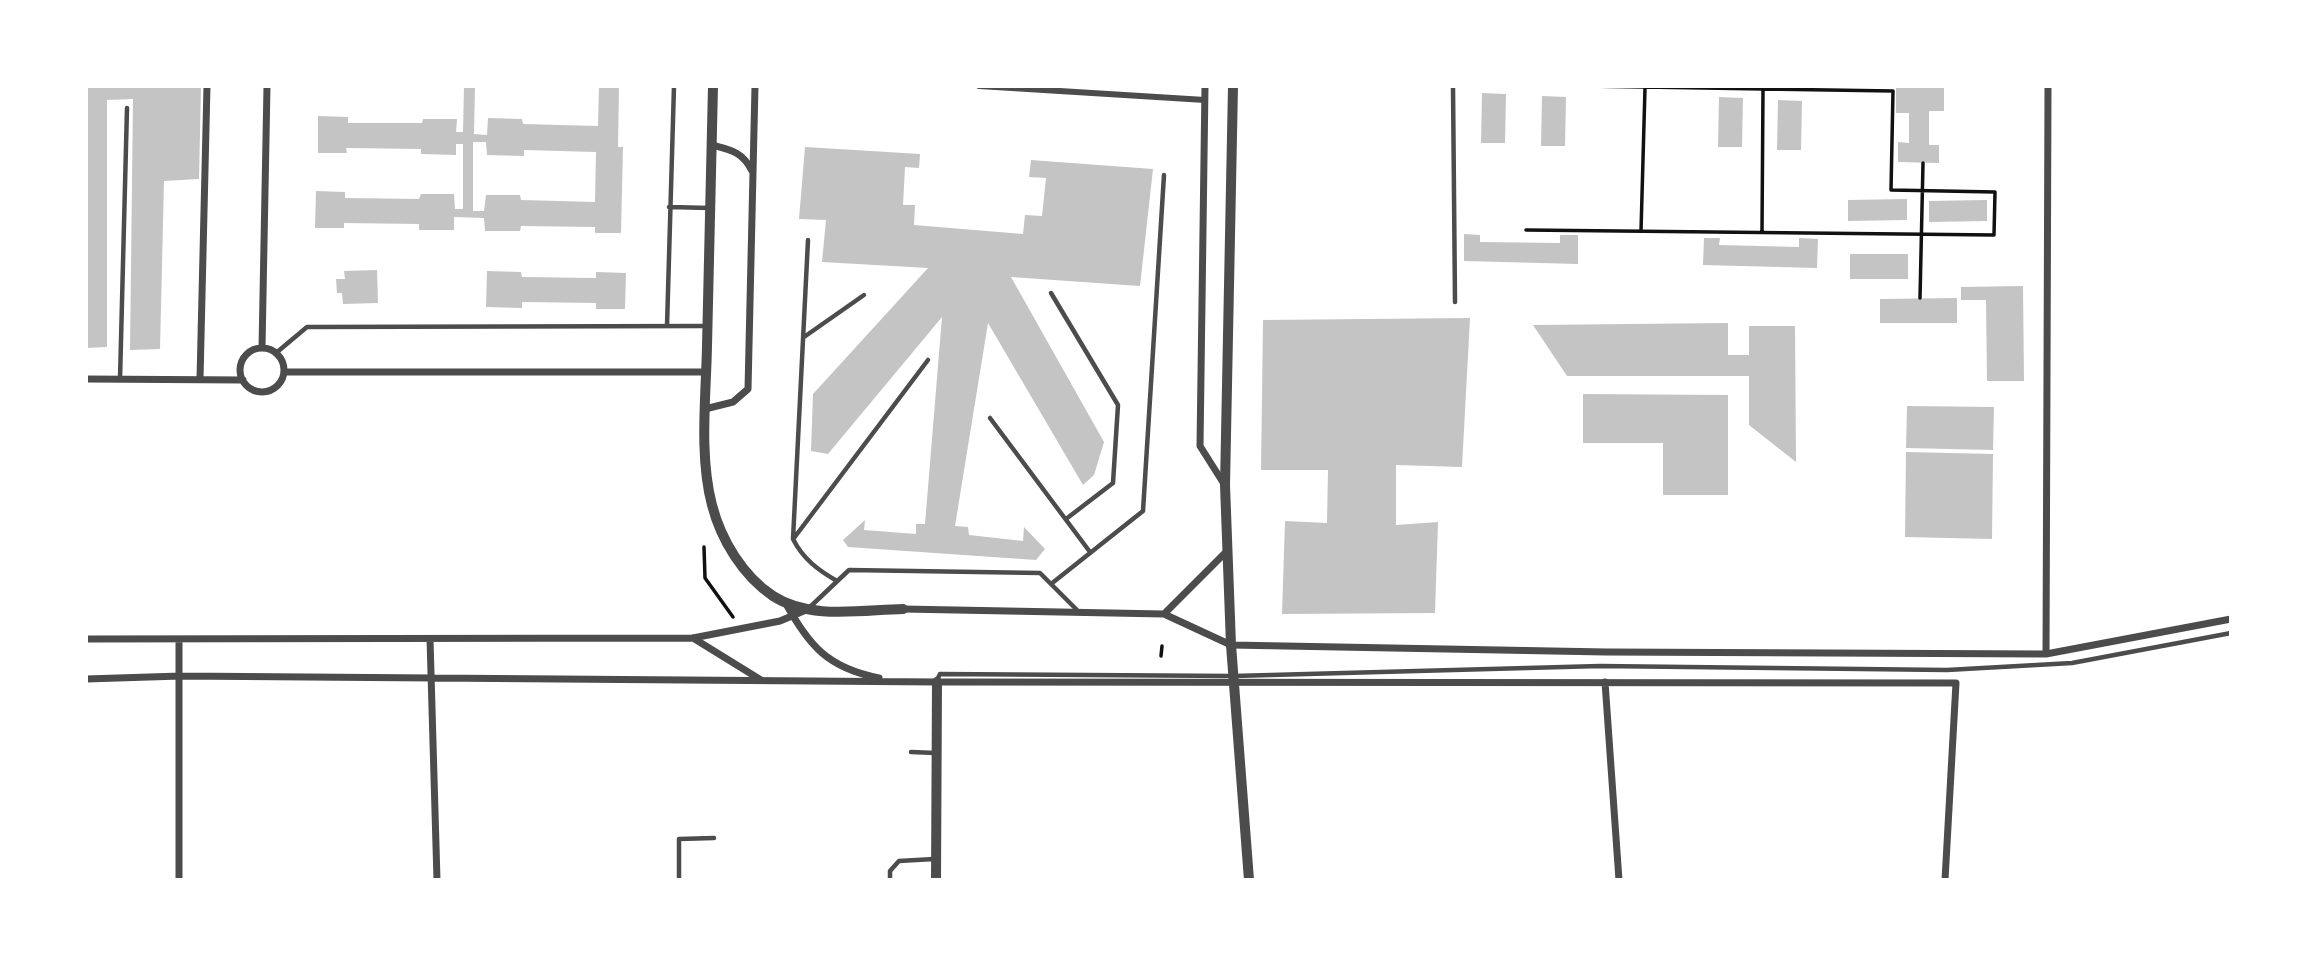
<!DOCTYPE html>
<html>
<head>
<meta charset="utf-8">
<style>
	body { margin:0 }
	#map { position:relative; width:2317px; height:966px; overflow:hidden; background:#fff; font-family:"Public Sans",sans-serif }
	canvas { display:block }
	.frame { position:absolute; inset:0; border:88px solid #fff; pointer-events:none }
</style>
</head>
<body>
<div id="map">
<canvas width="2317" height="966"></canvas>
<div class="frame"></div>
</div>
<script>
const ctx = document.querySelector('canvas').getContext('2d');
ctx.lineJoin = 'round';
function paint(path, color) {
  ctx.fillStyle = color;
  ctx.fill(path, 'evenodd');
}
function trace(path, color, width, dash) {
  ctx.strokeStyle = color;
  ctx.lineWidth = width;
  ctx.lineCap = dash ? 'butt' : 'round';
  ctx.setLineDash(dash || []);
  ctx.stroke(path);
}
const building = new Path2D(`
	M86 86H201L199 179 164 181 160 349 130 350 133 99 107 100V347L86 348Z
	M464 86H475L474 134 487 135 488 118 522 119 523 124 598 126 599 86H619L618 147H623L621 233H595V227L521 226 520 231H485L484 218 454 217V230H419V224L344 223V228H315L316 191 345 192V198L419 199 421 194H454L455 209H463V144H456V155L421 154V149L346 148 347 153H318V116L348 117V123H422L423 119H457L456 132H463ZM473 142H486L487 155 524 156V150L596 152 595 202 521 200 520 195H486L484 211H473Z
	M1896 86H1944V111H1929V145H1939V163L1898 162V142L1909 143V113H1896Z
	M1482 93 1506 94 1505 143H1481Z
	M1542 96 1566 97 1565 146H1541Z
	M1719 97 1743 98 1742 147H1718Z
	M1778 100 1802 101 1801 150H1777Z
	M805 147 920 154 919 168 905 167 903 205H915L914 225 1023 234 1025 215 1042 216 1046 178 1029 177 1031 160 1153 169 1140 286 1011 277 1104 442 1094 475 1083 485 988 323 955 526 968 527 969 535 1023 541 1024 527 1045 549 1036 560 848 547 843 540 865 520 864 530 916 534V524H925L942 317 828 454 811 451 813 394 928 268 822 262 826 220 799 219Z
	M1907 199V220L1848 221V200Z
	M1987 200V221L1929 222V201Z
	M1464 234 1480 235V242L1560 243V235H1578V264L1464 261Z
	M1704 238H1720L1719 245 1799 247V238L1818 239 1817 268 1703 265Z
	M1850 254H1908V279H1850Z
	M377 270 378 303 343 304 342 293H337L336 279H345L344 271Z
	M487 271 521 272 522 277 596 278V272L626 273 625 309H596V303L522 302V308L486 307Z
	M2023 286 2024 381H1987L1986 300H1961V287Z
	M1957 298V323H1880V299Z
	M1470 318 1462 467 1396 465V525L1438 522 1435 613 1282 614 1285 521 1327 523 1328 470H1261L1263 320Z
	M1728 323V355H1749V326H1795L1796 462 1749 425V376H1567L1533 325Z
	M1583 394 1728 395V495H1663V443H1583Z
	M1907 406 1994 407 1993 450 1906 448Z
	M1906 452 1993 454 1992 539 1905 537Z`);
const path = new Path2D(`
	M1584 86 1763 89 1762 232
	M1526 230 1994 235 1995 192 1891 190 1893 91 1763 89V86
	M1641 231 1645 88
	M1920 298 1923 163
	M704 547 705 578 733 617
	M1161 656 1162 646`);
const service = new Path2D(`
	M1453 86 1455 302
	M669 207 710 208
	M808 240 793 539C803 559 818 570 837 581
	M1051 293 1118 405 1113 483 1066 519
	M667 326 674 86
	M804 337 864 295
	M276 353 307 327 706 326
	M120 379 127 108
	M990 418 1090 552
	M794 538 928 360
	M1051 584 1143 511 1164 175
	M810 607 849 570 1040 573 1077 610
	M937 680 940 674 1234 676 1600 666 1947 670 2072 663 2231 633
	M911 752 936 753
	M679 880V839L714 838
	M890 880V871L899 861 934 859`);
const pedestrian = new Path2D(`
	M979 86 1205 100`);
const minor = new Path2D(`
	M1205 86 1200 446 1224 484
	M712 145C731 150 743 152 752 171
	M262 348 267 86
	M240 370a22 22 0 1 1 44 0a22 22 0 1 1-44 0Z
	M284 372H706
	M86 379 243 380
	M200 379 207 86
	M705 409 733 402 748 389 755 86
	M785 602C809 646 828 668 879 678
	M903 609 1164 614 1231 645 1606 652 2046 654 2231 619
	M1164 614 1227 551
	M693 638 761 680
	M86 639 693 638 780 621 806 610
	M430 639 437 880
	M2046 654 2048 86
	M86 679 181 676 937 682 1956 683 1945 880
	M1605 682 1619 880
	M179 880V640`);
const tertiary = new Path2D(`
	M713 86C711 173 709 259 707 346 706 397 699 456 712 505 721 540 743 576 773 596 810 620 861 610 903 609
	M1233 86 1225 485 1231 645 1249 880
	M936 880 937 682`);
paint(building, '#c4c4c4');
trace(path, '#111', 3.5);
trace(service, '#4c4c4c', 4.5);
trace(pedestrian, '#4c4c4c', 6);
trace(minor, '#4c4c4c', 7);
trace(tertiary, '#4c4c4c', 10);
</script>
</body>
</html>
